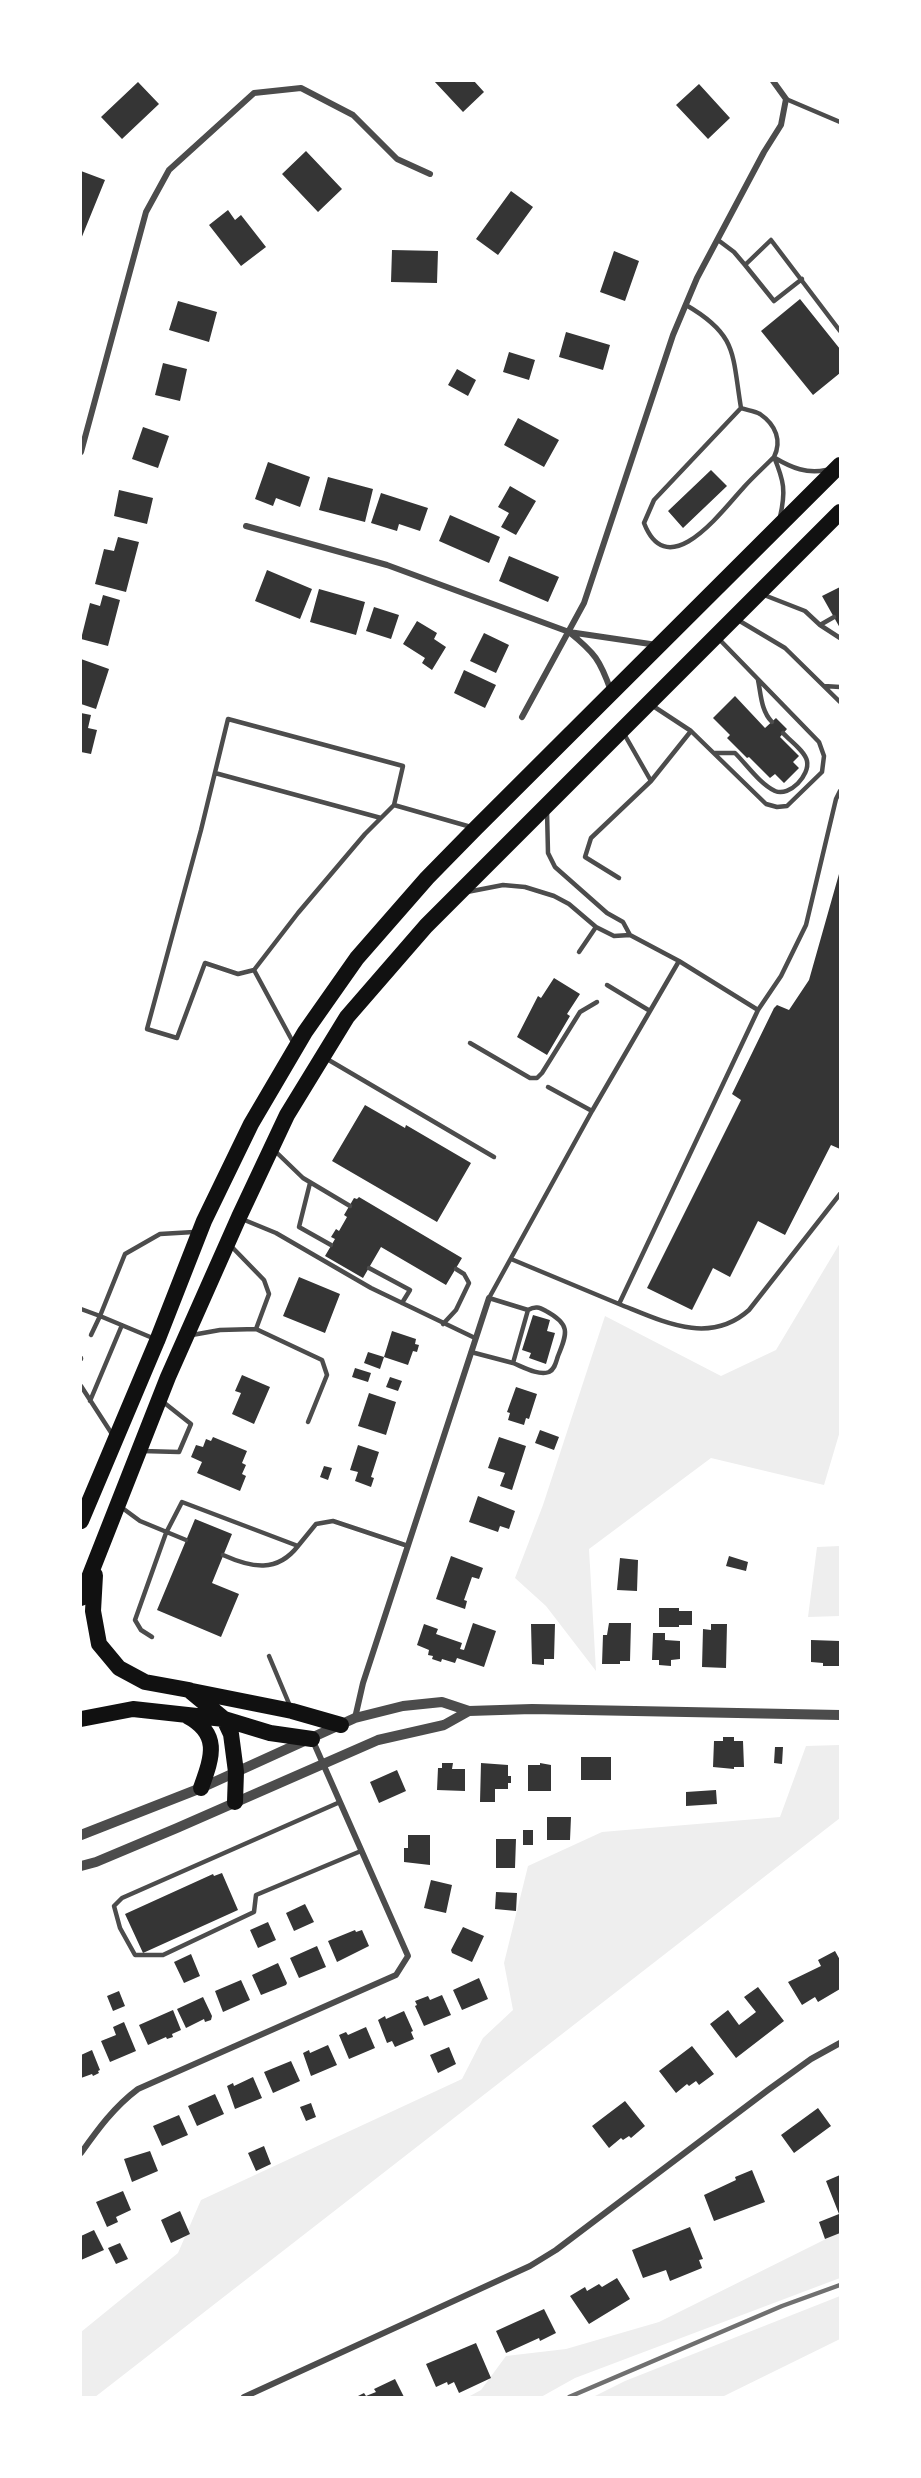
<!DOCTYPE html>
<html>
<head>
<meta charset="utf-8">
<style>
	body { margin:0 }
	#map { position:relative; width:921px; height:2478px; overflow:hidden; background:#fff; font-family:"Titillium Web",sans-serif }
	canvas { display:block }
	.frame { position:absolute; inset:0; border:82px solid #fff; pointer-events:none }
</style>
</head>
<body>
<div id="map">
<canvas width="921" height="2478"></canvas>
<div class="frame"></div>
</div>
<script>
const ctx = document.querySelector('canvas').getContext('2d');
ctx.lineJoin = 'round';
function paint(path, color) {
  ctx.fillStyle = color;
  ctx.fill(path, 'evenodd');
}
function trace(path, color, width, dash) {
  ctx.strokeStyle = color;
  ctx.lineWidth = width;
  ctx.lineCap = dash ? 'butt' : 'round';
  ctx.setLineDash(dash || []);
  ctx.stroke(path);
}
const green = new Path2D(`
	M840 1243V1431L824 1485 711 1458 589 1549 596 1671 546 1606 515 1578 543 1505 605 1316 721 1376 776 1350Z
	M840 1546V1616L808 1617 817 1547Z
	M840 1745V1818L95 2397H81V2332L178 2253 201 2200 462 2079 483 2038 513 2010 504 1963 528 1866 602 1832 780 1817 806 1746Z
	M840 2232V2278L575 2378 541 2397H468L481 2390 506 2356 566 2349 659 2322Z
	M840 2296V2339L722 2397H593L625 2381Z`);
const building = new Path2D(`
	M434 81H474L484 92 463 112Z
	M138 82 159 104 122 139 101 117Z
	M699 84 730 118 708 139 676 105Z
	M306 151 342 189 318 212 282 174Z
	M81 171 105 180 81 239Z
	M511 191 533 207 498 255 476 239Z
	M228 210 235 220 241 215 266 247 241 266 209 225Z
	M392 250 438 251 437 283 391 282Z
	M614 251 639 261 625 301 600 292Z
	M800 299 840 349V373L813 395 761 331Z
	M178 301 217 312 209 342 169 330Z
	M566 332 610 345 603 370 559 357Z
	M509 352 535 360 529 380 503 372Z
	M163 363 187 369 180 401 155 395Z
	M457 369 476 380 468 396 448 385Z
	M518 418 559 440 544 467 504 445Z
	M143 427 169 436 158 468 132 459Z
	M268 462 310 477 300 507 276 498 273 506 255 499Z
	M711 470 727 486 683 528 668 511Z
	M328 477 373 489 365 522 319 510Z
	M510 486 536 501 516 535 501 527 509 513 498 507Z
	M119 490 153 498 147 524 114 516Z
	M381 493 428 508 420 531 399 524 397 531 371 523Z
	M450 515 500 537 489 563 439 541Z
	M118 537 139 542 126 592 95 584 104 549 114 551Z
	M509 556 559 577 548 602 499 581Z
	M267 570 312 589 300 619 255 601Z
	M840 587V628L822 596Z
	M319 589 365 602 356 635 310 622Z
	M103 595 120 600 108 646 81 639 90 603 100 606Z
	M374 607 399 615 391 639 366 631Z
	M417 621 437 633 434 639 446 647 432 670 422 663 425 658 403 644Z
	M484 633 509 645 496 673 470 661Z
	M81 659 109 669 96 709 81 704Z
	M464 670 496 685 485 708 454 693Z
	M735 696 765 728 776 718 787 729 780 737 799 756 793 762 799 768 784 783 775 774 770 778 749 757 747 758 727 738 730 735 713 718Z
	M81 713 91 715 88 728 97 730 91 754 81 752Z
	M839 874 840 1149 831 1145 785 1235 758 1221 730 1277 713 1268 692 1310 647 1288 741 1100 732 1094 774 1008 777 1005 789 1010 809 980Z
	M554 978 580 994 567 1014 570 1016 547 1055 517 1037 538 996 541 998Z
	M365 1105 405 1128 406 1125 471 1163 437 1222 332 1161Z
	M359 1197 462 1258 446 1285 381 1247 363 1278 325 1256 335 1239 331 1237 336 1229 339 1231 347 1217 344 1215 354 1198 357 1199Z
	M299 1277 340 1294 325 1333 283 1316Z
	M533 1315 550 1320 547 1331 555 1333 546 1364 529 1358 531 1353 522 1350Z
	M392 1331 416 1339 415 1344 419 1345 417 1352 413 1351 408 1365 384 1357Z
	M368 1352 384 1357 380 1369 364 1363Z
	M355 1368 371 1373 368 1382 352 1377Z
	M242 1375 270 1387 254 1424 232 1414 241 1393 235 1391Z
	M390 1377 402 1381 398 1391 386 1387Z
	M516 1387 537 1394 529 1419 526 1418 524 1425 508 1420 510 1413 507 1412Z
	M369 1393 396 1402 386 1435 358 1426Z
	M540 1430 559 1437 554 1450 535 1443Z
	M213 1437 247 1451 242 1463 246 1465 242 1474 246 1476 240 1491 197 1473 202 1462 191 1457 196 1445 203 1447 206 1439 211 1441Z
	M499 1437 526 1446 512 1490 500 1486 505 1473 488 1468Z
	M358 1445 379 1452 371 1477 374 1478 371 1487 355 1481 358 1472 350 1470Z
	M324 1466 332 1468 328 1480 320 1477Z
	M478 1496 515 1511 509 1529 500 1526 498 1532 469 1522Z
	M195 1519 232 1534 212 1583 239 1594 221 1637 157 1610Z
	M451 1556 483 1568 479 1579 472 1577 464 1600 467 1601 465 1609 436 1599Z
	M729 1556 748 1562 746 1571 726 1566Z
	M620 1558 638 1560 637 1591 617 1590Z
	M659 1608H679V1611H692V1625H679V1627H659Z
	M473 1623 496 1631 484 1667 457 1658 455 1663 442 1659 441 1662 432 1659 433 1656 428 1655 429 1650 417 1645 424 1624 438 1629 436 1634 462 1643 460 1649 464 1650Z
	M609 1623H631L630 1661H620V1664H602L603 1635H607Z
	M531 1624H555L554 1659H544V1665L532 1664Z
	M711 1624H727L726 1668 702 1667 703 1629 711 1630Z
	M653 1633H665V1640L680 1641V1659L671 1660V1666L659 1665V1660H652Z
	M811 1640 840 1641V1666H823V1663L811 1662Z
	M723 1737H734V1741H743L744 1767H734V1769L713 1767 714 1741H723Z
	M775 1747H783L782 1764 774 1763Z
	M581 1757H611V1780H581Z
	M442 1763H453L452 1769H465V1791L437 1790 438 1768H442Z
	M481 1763 508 1765V1776H511V1783H508V1789H495V1802H480Z
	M540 1763 551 1765V1791H528V1765H540Z
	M397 1770 406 1791 379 1803 370 1782Z
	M716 1790 717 1804 686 1806V1792Z
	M547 1817H571L570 1840H547Z
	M523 1830H533V1845H523Z
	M408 1835H430V1865L404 1862V1848H408Z
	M496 1839H516L515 1868H496Z
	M222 1873 238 1910 143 1953 125 1914 213 1874 214 1876Z
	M431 1880 452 1885 446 1913 424 1908Z
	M496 1892 517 1893 516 1911 495 1909Z
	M305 1904 314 1922 294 1931 286 1913Z
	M268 1922 276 1940 258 1948 250 1930Z
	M463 1927 484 1936 472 1962 452 1953 451 1950Z
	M355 1930 356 1932 362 1930 369 1946 337 1962 328 1941Z
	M317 1946 326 1967 299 1978 290 1958Z
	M835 1951 840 1960V1989L818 2002 815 1997 802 2005 788 1982 821 1966 818 1960Z
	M191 1954 200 1976 184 1983 174 1962Z
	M278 1963 287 1983 286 1985 261 1995 252 1975Z
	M479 1978 488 1999 462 2010 453 1990Z
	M241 1980 250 2000 223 2012 215 1991Z
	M758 1987 784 2021 736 2058 710 2024 728 2010 739 2025 756 2012 744 1997Z
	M119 1991 125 2006 113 2011 107 1996Z
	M442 1995 451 2015 424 2026 415 2006 417 2005 415 2001 428 1996 430 2000Z
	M203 1997 212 2016 211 2020 205 2022 204 2019 186 2028 177 2009Z
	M173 2010 181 2030 172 2034 173 2037 167 2039 166 2037 148 2045 139 2025Z
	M404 2011 413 2031 411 2032 414 2039 395 2047 392 2041 387 2043 378 2020 385 2016 386 2019Z
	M124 2022 136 2051 110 2062 101 2041 116 2035 113 2027Z
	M366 2027 375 2048 349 2059 339 2035 346 2032 348 2035Z
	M328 2045 337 2065 311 2076 303 2053 309 2050 310 2053Z
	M692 2046 714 2074 699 2085 696 2081 689 2086 687 2084 676 2093 659 2071Z
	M449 2047 456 2064 438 2073 430 2055Z
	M92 2050 100 2070 98 2071 99 2073 93 2076 92 2074 81 2078V2055Z
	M291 2061 300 2081 273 2093 264 2072Z
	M253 2077 262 2098 235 2109 227 2086 233 2083 234 2086Z
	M215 2094 224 2114 197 2126 188 2106Z
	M625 2101 645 2126 631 2138 629 2136 623 2140 621 2138 609 2148 592 2126Z
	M311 2103 316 2117 306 2121 300 2107Z
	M818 2108 831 2126 794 2153 781 2135Z
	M179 2115 188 2135 162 2146 153 2126Z
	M264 2146 271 2164 256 2171 248 2153Z
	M150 2151 158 2171 132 2182 124 2159Z
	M752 2170 765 2202 714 2221 704 2195 736 2180 735 2177Z
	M840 2175V2233L825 2239 819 2222 839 2214 826 2181Z
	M123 2191 131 2210 116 2217 118 2222 107 2227 96 2202Z
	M180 2211 190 2234 171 2243 161 2220Z
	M690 2227 703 2259 699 2260 702 2268 670 2281 666 2270 643 2278 632 2250Z
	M94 2230 104 2250 81 2260V2236Z
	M120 2243 128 2259 116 2264 108 2248Z
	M617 2278 630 2299 589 2324 570 2296 585 2287 587 2291 599 2284 602 2287Z
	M544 2309 556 2333 540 2341 539 2338 506 2353 496 2331Z
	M476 2343 491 2378 459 2393 454 2382 448 2385 447 2382 436 2387 426 2364Z
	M395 2379 404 2397H356L364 2393 366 2396 376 2392 374 2389Z`);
const service = new Path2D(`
	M786 99 840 122
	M718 240 734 252 745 265
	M802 279 774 301 745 265 771 240 840 331
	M686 305C738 335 732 354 741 408
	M774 457C764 467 753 477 744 487 722 511 668 585 644 523L654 500 741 408C746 410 755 411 760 414 776 425 782 441 774 457 784 481 786 491 780 517
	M775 458C792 468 807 474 826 470
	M764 595 805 611 820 625 840 638
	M738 620 785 648 840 702
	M820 625 834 617
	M758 680C761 694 761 711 772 722
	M824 686 840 687
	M653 706 691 731 766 804 777 807 787 806 822 772 824 756 819 742 718 638
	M228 719 403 766 394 805 365 834 298 913 254 970 238 974 205 963 177 1038 147 1029 201 830Z
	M623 732 651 781
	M714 753H735C747 765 760 784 775 791 790 797 810 775 807 761 805 751 790 741 783 733
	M215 773 381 818
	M394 805 471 827
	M547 811 548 853 555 867 607 913 623 922 630 935
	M619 878 585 857 591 838 651 781 691 731
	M467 892 503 885 525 887 554 896 569 904 596 927 614 936 630 935 679 961 758 1010 619 1304 511 1259
	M579 952 596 927
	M254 970 294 1044
	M607 985 650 1011
	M758 1010 781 976 806 925 836 799 840 791
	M470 1043 530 1078H537L542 1073 580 1012 597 1002
	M327 1059 494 1157
	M548 1087 592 1111
	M275 1151 303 1178 350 1206
	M310 1183 299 1227 331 1245
	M242 1219 276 1233 371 1288 475 1338
	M369 1268 410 1290 402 1303
	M619 1304C662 1321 709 1346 749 1310L840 1194
	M81 1309 100 1316 91 1335
	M443 1324 456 1310 469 1283 464 1274 456 1269
	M256 1329 322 1360 327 1375 308 1422
	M192 1335 220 1330 256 1329 269 1294 264 1280 230 1245
	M155 1339 100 1316 125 1254 160 1234 194 1232
	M471 1352 513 1363 528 1310 489 1298 592 1111 679 961
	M81 1359V1358
	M513 1363C523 1367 539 1376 549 1372 555 1369 556 1362 558 1356 568 1332 570 1324 546 1311 539 1307 535 1306 528 1310
	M81 1386 112 1434
	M90 1401 122 1325
	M142 1451 179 1452 191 1424 162 1401
	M121 1507 140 1521 186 1540
	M223 1555C252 1568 277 1573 298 1546
	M152 1637 141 1630 135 1620 166 1533 182 1502 298 1546 316 1524 333 1521 408 1546
	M269 1656 290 1706
	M340 1802 122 1898 114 1906 120 1928 135 1955H163L254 1912 256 1895 361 1851`);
const minor = new Path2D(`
	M81 452 146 212 169 170 254 93 301 88 353 115 397 159 430 174
	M246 526 387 565 569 632 657 645
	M569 632C595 653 600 660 611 691
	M522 717 584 603 673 335 697 278 764 152 781 125 786 99 773 81
	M355 1718 363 1683 489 1298
	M81 2153C98 2129 114 2107 138 2089L396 1975 408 1956 313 1741
	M244 2397 530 2266 556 2250 768 2090 811 2059 840 2043`);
const tertiary = new Path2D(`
	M81 1835 201 1788 355 1718 403 1706 442 1702 469 1711 532 1709 840 1715
	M81 1866 96 1862 177 1828 378 1740 444 1725 469 1711`);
const trunk = new Path2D(`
	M81 1521 157 1341 204 1221 251 1124 305 1032 357 958 427 878 476 828 840 465
	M95 1575 93 1611 99 1644 119 1668 145 1682 189 1690 224 1719 231 1734 236 1772 235 1802
	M81 1598 168 1377 239 1217 287 1115 347 1017 426 926 840 512
	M192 1691 292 1711 341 1725
	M187 1716C221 1734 212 1757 201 1788
	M81 1719 133 1709 224 1719 270 1733 312 1739`);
const rail = new Path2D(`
	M569 2397 782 2306 840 2285`);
paint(green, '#eee');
paint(building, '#353535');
trace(service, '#4c4c4c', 4.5);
trace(minor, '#4c4c4c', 6);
trace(tertiary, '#4c4c4c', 10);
trace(trunk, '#111', 16);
trace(rail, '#707070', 4.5);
</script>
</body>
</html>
